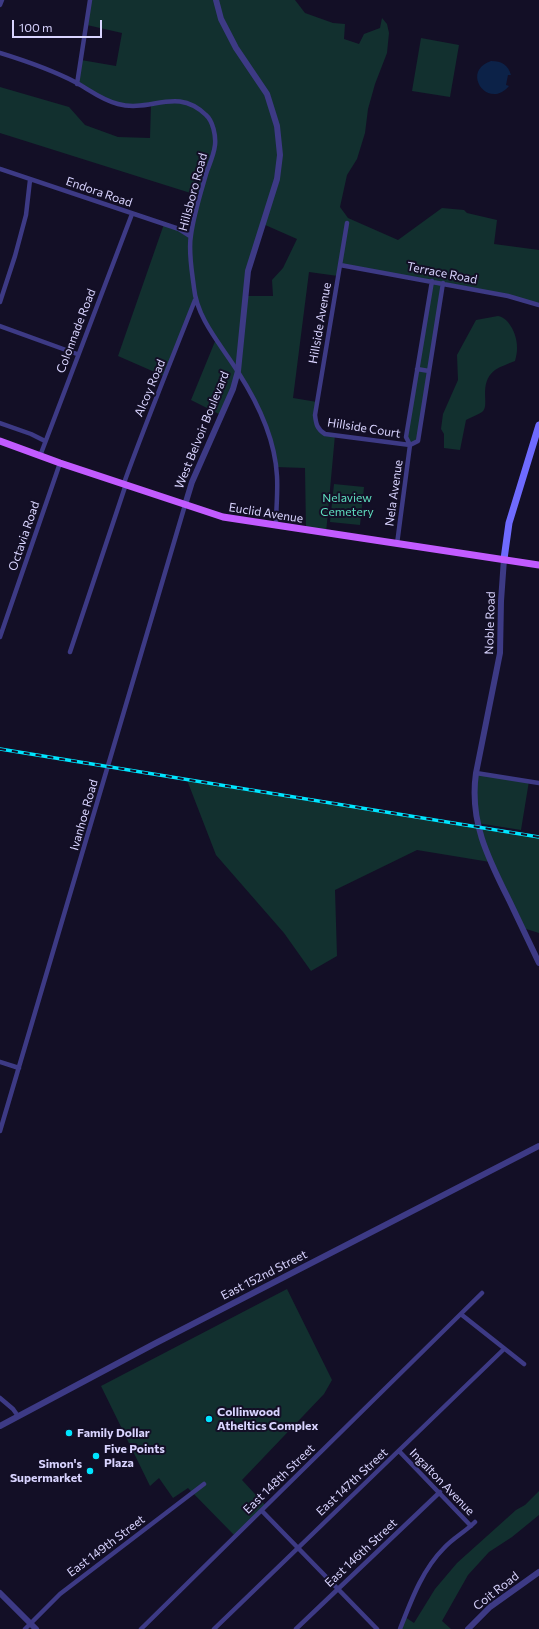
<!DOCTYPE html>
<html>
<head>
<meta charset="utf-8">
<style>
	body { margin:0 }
	#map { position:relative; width:539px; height:1629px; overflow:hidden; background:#130f26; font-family:Commissioner,sans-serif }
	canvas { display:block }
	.scale { position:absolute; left:12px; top:20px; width:90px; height:18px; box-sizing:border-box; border:2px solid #d9d4ff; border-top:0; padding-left:5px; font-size:12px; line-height:14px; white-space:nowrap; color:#d9d4ff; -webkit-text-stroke:3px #130f26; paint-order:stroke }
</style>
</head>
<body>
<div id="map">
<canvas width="539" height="1629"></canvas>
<div class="scale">100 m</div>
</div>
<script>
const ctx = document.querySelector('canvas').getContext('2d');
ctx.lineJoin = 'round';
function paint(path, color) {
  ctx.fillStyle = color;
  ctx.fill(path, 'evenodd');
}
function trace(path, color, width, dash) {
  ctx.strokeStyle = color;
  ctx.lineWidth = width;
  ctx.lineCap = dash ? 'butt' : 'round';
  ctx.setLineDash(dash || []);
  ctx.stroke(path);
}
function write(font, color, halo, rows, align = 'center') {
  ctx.font = font + ' Commissioner,sans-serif';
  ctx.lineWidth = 4;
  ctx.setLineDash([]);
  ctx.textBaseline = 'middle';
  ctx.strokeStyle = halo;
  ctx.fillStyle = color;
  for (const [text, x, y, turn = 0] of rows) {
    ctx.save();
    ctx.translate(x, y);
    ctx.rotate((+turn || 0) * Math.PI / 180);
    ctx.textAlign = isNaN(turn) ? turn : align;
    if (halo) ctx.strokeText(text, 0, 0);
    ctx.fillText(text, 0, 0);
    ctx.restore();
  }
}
const green = new Path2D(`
	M90 0H295L305 13 333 23 345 24 344 39 359 44 364 34 380 28 382 18 387 24 389 33 387 53 375 84 368 109 365 133 357 159 347 175 340 207 348 218 398 240 442 208 464 210 467 213 497 220 494 244 539 250V305L443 283 418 441 410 445 406 437 432 281 341 265 338 276 309 272 293 398 317 402 315 415 320 431 335 435 326 533 306 530 305 468 276 467 271 440 257 405 238 372 221 415 191 400 216 339 195 301 166 377 118 356 164 224 190 236 200 196 0 133V87L69 107 85 125 118 137 150 138 151 104H119L77 84 81 60 116 66 122 33 87 25ZM263 224 297 239 283 268 272 280 273 296H245L248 271Z
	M421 38 459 45 450 97 412 91Z
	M498 316C510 318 518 337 517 349 517 353 516 357 515 361 508 364 501 366 495 370 477 384 491 406 482 412 478 415 471 417 466 420L460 450 444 448V434L441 429 443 414 458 380 457 355 476 320Z
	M334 484 364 487 360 525 330 522Z
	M476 773 529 781 521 830 477 823Z
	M187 780 539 837V933L523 928 490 862 417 850 335 890 337 956 311 971 284 933 216 855Z
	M287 1289 332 1380 324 1394 242 1480 266 1506 235 1536 188 1488 173 1498 159 1478 150 1486 101 1386Z
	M539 1491V1515L512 1537 489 1552 468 1575 442 1621 451 1629H400L405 1617 414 1623 435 1589 457 1563 516 1510 525 1505Z`);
const water = new Path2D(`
	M491 61C502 61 508 65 511 75H508L506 85 509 86C488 111 460 71 491 61Z`);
const minor = new Path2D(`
	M0 5 2 0
	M0 53C26 61 52 70 77 83 91 91 102 100 118 104 151 113 176 86 206 115 213 121 216 136 215 145 214 154 210 163 207 171 201 192 194 213 191 235 188 251 192 271 194 288 197 319 222 346 238 372 258 403 275 438 277 476 278 492 276 509 276 526
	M77 84 90 0
	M0 169 179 229 190 236
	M347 223 315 415C316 424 317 429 325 434L410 445 397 544
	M340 265 508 296 539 305
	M432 281 406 437 410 445 418 441 443 283
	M0 302 15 256 26 215 30 180
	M0 326 77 354
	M417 369 429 371
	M0 423 31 434 45 441
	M40 456 132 214
	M124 483C146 422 171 361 195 300
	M0 637 60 463
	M70 652 126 484
	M476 773 539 783
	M0 1062 19 1068
	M0 1131 185 505
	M462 1315 524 1364
	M0 1398 13 1409 18 1416
	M399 1451 471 1526
	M262 1511 377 1629
	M25 1629 60 1594 204 1484
	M141 1629 482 1293
	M214 1629 504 1349
	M296 1629 440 1492
	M400 1629C411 1601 422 1570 444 1548 453 1538 465 1532 475 1522`);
const tertiary = new Path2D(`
	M185 505 192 482 233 389 238 371 248 271 277 179 280 155 277 126 267 94 236 48 221 19 216 0
	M504 559 501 601 500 653 476 773C469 821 488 858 509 900 519 921 529 942 539 963
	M0 1426 154 1344 539 1146
	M0 1593 36 1629
	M468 1629 490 1607 539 1572`);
const secondary = new Path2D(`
	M504 559 509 523 539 425`);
const primary = new Path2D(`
	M0 441 60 463 223 517 539 565`);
const rail = new Path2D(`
	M0 749 539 837`);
const markers = [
	[209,1419,4,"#00e5ff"],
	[69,1433,4,"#00e5ff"],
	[96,1456,4,"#00e5ff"],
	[90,1471,4,"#00e5ff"]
];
const streetNames = [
	["Endora Road",99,192,19],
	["Hillsboro Road",193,192,-75],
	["Terrace Road",442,273,11],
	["Hillside Avenue",320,323,-80],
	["Colonnade Road",76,331,-69],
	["Alcoy Road",150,388,-67],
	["Hillside Court",364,428,9],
	["West Belvoir Boulevard",202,430,-68],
	["Nela Avenue",394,493,-82],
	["Euclid Avenue",266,513,9],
	["Octavia Road",24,536,-71],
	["Noble Road",490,623,-88],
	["Ivanhoe Road",84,815,-74],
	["East 152nd Street",264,1275,-27],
	["East 148th Street",279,1479,-44],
	["East 147th Street",352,1482,-43],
	["Ingalton Avenue",442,1482,46],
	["East 149th Street",106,1546,-37],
	["East 146th Street",361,1553,-43],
	["Coit Road",496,1591,-38]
];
const parkNames = [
	["Nelaview",347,498],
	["Cemetery",347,512]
];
const poiNames = [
	["Collinwood",217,1412],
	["Atheltics Complex",217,1426],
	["Family Dollar",77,1433],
	["Five Points",104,1449],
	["Plaza",104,1463],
	["Simon's",82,1464,"right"],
	["Supermarket",82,1478,"right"]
];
paint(green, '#12302f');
paint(water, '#0c2248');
trace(minor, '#3d3a85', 4.5);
trace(tertiary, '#3d3a85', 6);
trace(secondary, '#6f6bff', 7);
trace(primary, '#c25bff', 7);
trace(rail, '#00e5ff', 3.5);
trace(rail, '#130f26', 2, [6]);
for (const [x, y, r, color] of markers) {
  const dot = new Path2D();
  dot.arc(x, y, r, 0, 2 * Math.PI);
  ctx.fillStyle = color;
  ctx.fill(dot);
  trace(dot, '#130f26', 1.5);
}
write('12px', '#d9d4ff', '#130f26', streetNames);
write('12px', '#5fe0c0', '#130f26', parkNames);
write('bold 12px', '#d9d4ff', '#130f26', poiNames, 'left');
</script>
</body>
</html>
